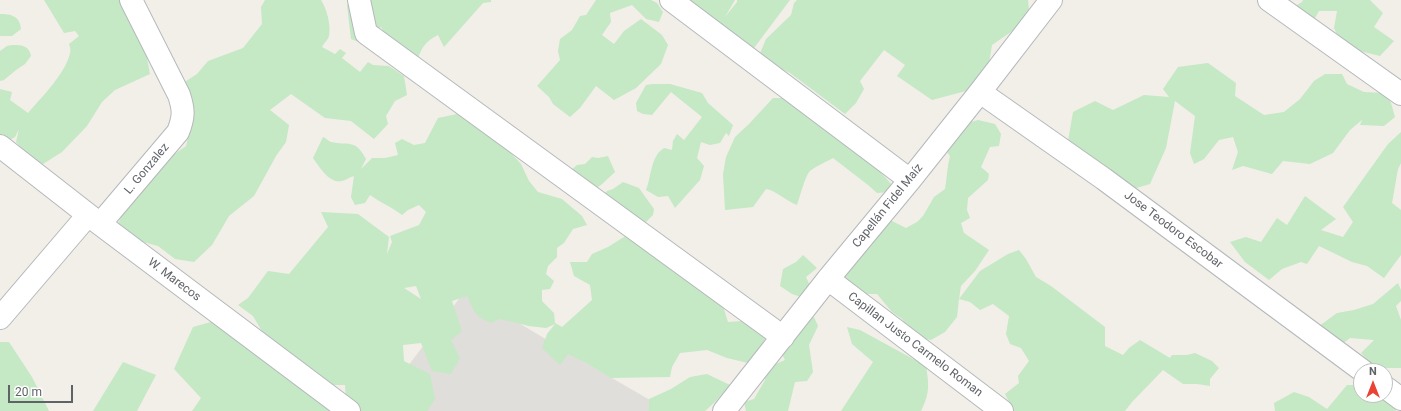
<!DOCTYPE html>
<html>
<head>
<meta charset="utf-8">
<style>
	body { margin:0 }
	#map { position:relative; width:1401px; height:411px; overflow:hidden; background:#f1efe8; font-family:Roboto,sans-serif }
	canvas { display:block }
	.north { position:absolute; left:1353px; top:363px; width:40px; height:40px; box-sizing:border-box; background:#fff; border:1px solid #bfc1c3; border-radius:50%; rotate:0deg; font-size:11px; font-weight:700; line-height:16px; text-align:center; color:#5f6368 }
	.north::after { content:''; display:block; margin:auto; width:14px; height:18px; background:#ea4335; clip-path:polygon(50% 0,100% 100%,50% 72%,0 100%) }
	.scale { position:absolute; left:8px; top:385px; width:65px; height:18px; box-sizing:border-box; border:2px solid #5f6368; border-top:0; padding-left:5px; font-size:12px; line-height:14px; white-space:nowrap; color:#5f6368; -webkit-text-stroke:3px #fff; paint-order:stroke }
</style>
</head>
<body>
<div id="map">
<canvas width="1401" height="411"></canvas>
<div class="north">N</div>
<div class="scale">20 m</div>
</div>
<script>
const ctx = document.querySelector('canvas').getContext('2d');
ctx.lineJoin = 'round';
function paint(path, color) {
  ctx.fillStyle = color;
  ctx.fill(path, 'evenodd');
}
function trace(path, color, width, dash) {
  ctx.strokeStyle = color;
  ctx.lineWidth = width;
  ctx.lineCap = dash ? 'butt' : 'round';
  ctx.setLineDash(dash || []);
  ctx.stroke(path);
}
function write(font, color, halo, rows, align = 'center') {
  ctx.font = font + ' Roboto,sans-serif';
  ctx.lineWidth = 4;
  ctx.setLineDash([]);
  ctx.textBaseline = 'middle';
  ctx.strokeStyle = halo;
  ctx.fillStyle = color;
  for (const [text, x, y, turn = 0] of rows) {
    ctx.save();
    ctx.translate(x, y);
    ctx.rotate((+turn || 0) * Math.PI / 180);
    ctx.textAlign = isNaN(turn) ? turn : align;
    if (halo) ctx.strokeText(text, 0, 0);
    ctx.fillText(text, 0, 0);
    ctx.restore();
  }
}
const industrial = new Path2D(`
	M465 291 586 363 669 411H380L376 408Z`);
const green = new Path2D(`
	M44 0H138L158 45 147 58 150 74 115 90 102 102 87 126 62 152 43 164 29 157 16 142 19 129 15 137 0 146V89L12 92 10 100 28 113C41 98 66 73 70 53 71 50 70 47 69 44L79 36 75 31 64 33Z
	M265 0H321C327 9 331 25 329 36 328 40 324 43 322 47L335 54 340 49 346 53 342 58 360 72 368 62 373 65 389 66 404 76 407 95 395 101 386 116 388 124 374 139 351 121 325 118 291 94 270 110 289 125 286 142 276 156 254 196 229 216 212 245 194 262 175 259 158 246 128 238 118 224 124 210 137 197 169 158 186 146 191 124 183 83 197 74 208 61 243 48 262 24 261 7Z
	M357 0H491V2L483 3 444 47 438 35C425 42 422 47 417 61L385 36 381 27 377 30H366L361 43 351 39 347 5Z
	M596 0H651L657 3 663 12 659 22 646 19 632 5 610 13 611 22 602 35 614 44 624 31 641 19 662 35 668 45 661 64 636 88 614 100 596 86 580 108 570 117 553 104 549 97 537 86 560 60 558 51 560 39 572 30 580 16 586 15Z
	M677 0H735L725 17 737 2V0H790L751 52Z
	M797 0H1028L1030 19 992 45 988 70 966 91 932 100 897 76 905 65 884 50 860 81 864 89 856 103 845 114 790 73 758 58 766 39 791 15 794 3Z
	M1303 0H1370L1383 13 1374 27 1394 41 1380 56 1343 47 1334 28 1337 11H1319L1310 27 1289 10 1302 2Z
	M0 14C11 14 20 16 21 29L12 36H0Z
	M12 45C21 45 29 45 31 56L25 64 16 70 4 80 0 81V51L7 46Z
	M1208 63 1236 83 1235 96 1264 115 1284 112 1300 99 1314 81 1325 74H1342L1347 84 1364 92 1385 93 1391 103 1395 117 1384 126 1360 125 1362 120 1350 130 1333 153 1310 164 1283 161 1272 174 1243 166 1232 170 1238 152 1233 137 1219 140 1204 159 1194 164 1190 153 1195 116 1175 101 1166 148 1150 184 1133 189 1068 141 1073 112 1095 101 1113 110 1144 95 1169 97 1163 89 1178 67Z
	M653 84H670L702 93 708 103 733 125 729 136 726 133 720 143 710 145 701 142 697 158 704 166 700 180 675 208 668 196 658 197 646 190C650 180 651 163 657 155 658 152 662 150 664 148L672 150 673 141 677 134 684 140 702 117 671 92 652 115 643 114 637 111 636 103 646 85Z
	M773 98H795C828 126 864 152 893 186L889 192 877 193 868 185 833 158C826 162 816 166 810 171 805 176 800 197 797 205 786 201 777 191 766 189L753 207 725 210 723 174 726 157 735 137 749 124Z
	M457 114 482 122 521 164 529 181 538 192 562 199 582 216 587 225 573 229 564 243 557 248V257L548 266 546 274 554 281 550 289 542 290V301L554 313 555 323 562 327 592 300 590 285 574 276 570 262H587L592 254 608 247 635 230 689 276 698 290H718L728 322 742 321 756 318 767 334 762 345 748 363 727 358 707 350 680 353 672 367 670 377 611 378 586 363 568 354 560 365 542 348 547 334 555 324 546 328 529 326 500 319 491 323C473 315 475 312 467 296L452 301 462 331 451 340 460 358 451 374 432 371 421 343 403 345 404 361 430 374 435 399 427 411H344L346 400 345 385H326L339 411H192L201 398 174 369 193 327 225 318 263 333 253 316 238 305 248 298 268 271 289 274 328 227 321 212 358 214 389 237 387 254 392 242 390 236 419 225 426 212 419 205 408 210 402 215C392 207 381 203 370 195L365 203 355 205 351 197 354 176C350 177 346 180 342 181 329 184 319 166 313 158L323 137C326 138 328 141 331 142 348 146 355 138 366 159L361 169 372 158H385L398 155 395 143 402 139 414 145 425 143 438 118ZM416 286 421 299 404 288Z
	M978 120 995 124 1001 134 999 146 990 147 981 167 989 174 988 180 968 198 967 210 970 218 961 223 964 233 989 250 975 271 961 286 959 299 980 271 1008 254 1019 250 1026 259 1036 277 1051 286 1105 327V346L1123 355 1129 348 1140 340 1170 358 1172 355H1187L1195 353 1212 361 1219 368 1210 379V386L1197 384H1183L1163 370 1132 402 1125 411H1014L1013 410 1005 394 1019 383 1018 376 1029 361 1021 348 1010 344 1006 334 1009 316 993 304 980 310 970 302 959 299 957 317 945 332 931 340 916 337 902 319 892 312 877 294H868L852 301 826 279 890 220 906 228 917 222 923 216 934 197 945 189C947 178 947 167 950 156L943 147 961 125Z
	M1401 132V163L1398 169 1392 203 1401 210V255L1384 278 1367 266 1352 262 1319 246 1307 264 1301 262 1282 269 1269 280 1245 262 1230 242 1246 237 1261 242 1277 218 1287 225 1305 196 1336 219 1321 230 1343 237 1353 222 1343 207 1388 144Z
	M608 156 615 172 601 185 591 191 569 172 577 165 585 164 592 157 598 158Z
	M623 182 639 188 654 209 653 215 645 223 602 196 607 191 613 189Z
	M803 255 817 268 806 277 813 292 801 297 792 294 780 286 783 269 796 262Z
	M1398 283 1401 290V301L1396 306 1401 320V368H1375L1361 353 1374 340 1350 338 1337 348 1311 332 1337 313 1354 310 1373 304Z
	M814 317 818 326 809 345 813 372 807 381 795 382 788 411H746L744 402 754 399 765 380 764 369 785 360 779 348 804 322Z
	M847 327 860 330 926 366C929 385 930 393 921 411H841L873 362 852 344Z
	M0 342H9L32 377 49 411H0Z
	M123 362 156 375 137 411H93Z
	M707 374 730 385 716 401 705 411H648L649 410V399L671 389 690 377Z
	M1347 385H1361V395H1381L1394 404 1396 411H1275L1274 403 1294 392 1309 397 1327 409Z`);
const minor = new Path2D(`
	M359 0 366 33 783 337
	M671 0 910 180
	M1269 0 1401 94
	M980 92 1104 179 1363 371
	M0 146 100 224 349 411
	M100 224 178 132C184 117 184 110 179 95L131 0
	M828 279 1002 411
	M0 318 88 215
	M1385 387 1401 399
	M724 411 828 279 910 180 980 92 1051 0`);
const streetNames = [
	["L. Gonzalez",147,169,-50],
	["Capellán Fidel Maíz",888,206,-51],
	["Jose Teodoro Escobar",1173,230,37],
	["W. Marecos",174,280,37],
	["Capillan Justo Carmelo Roman",915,345,37]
];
paint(industrial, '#e0deda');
paint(green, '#c5e8c5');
trace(minor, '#b5b8bc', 24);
trace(minor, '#fff', 22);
write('12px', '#5f6368', '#fff', streetNames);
</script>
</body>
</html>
